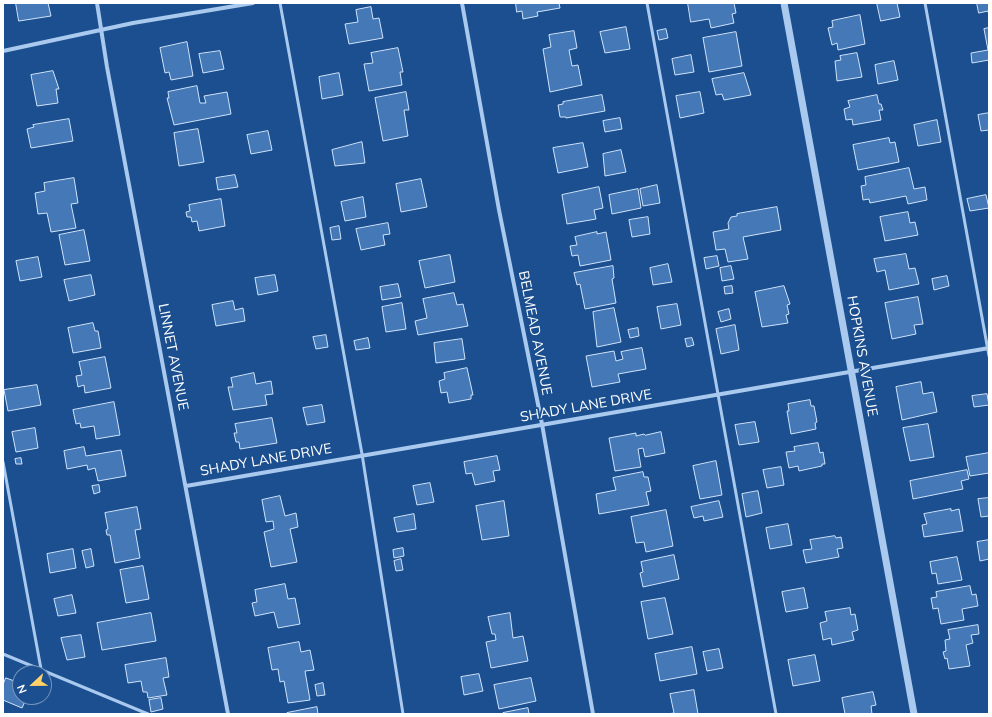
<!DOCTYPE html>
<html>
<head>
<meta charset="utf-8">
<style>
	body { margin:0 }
	#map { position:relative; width:992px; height:717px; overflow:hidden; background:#1b4f8f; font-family:Mulish,sans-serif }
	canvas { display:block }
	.frame { position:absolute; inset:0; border:4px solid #fff; pointer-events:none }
	.north { position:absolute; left:12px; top:665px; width:40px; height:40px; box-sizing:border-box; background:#1b4f8f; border:1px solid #7695bc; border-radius:50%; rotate:248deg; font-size:11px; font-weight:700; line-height:16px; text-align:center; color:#fff }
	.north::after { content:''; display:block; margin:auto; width:14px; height:18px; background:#ffd166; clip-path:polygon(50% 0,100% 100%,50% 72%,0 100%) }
</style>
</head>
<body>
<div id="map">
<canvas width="992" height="717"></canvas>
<div class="frame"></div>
<div class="north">N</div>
</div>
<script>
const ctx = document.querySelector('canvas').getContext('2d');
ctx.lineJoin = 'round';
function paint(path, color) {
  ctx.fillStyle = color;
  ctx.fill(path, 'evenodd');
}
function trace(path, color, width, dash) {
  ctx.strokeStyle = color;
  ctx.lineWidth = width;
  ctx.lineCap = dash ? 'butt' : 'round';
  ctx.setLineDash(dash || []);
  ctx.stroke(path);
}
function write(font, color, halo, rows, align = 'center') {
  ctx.font = font + ' Mulish,sans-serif';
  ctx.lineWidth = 3.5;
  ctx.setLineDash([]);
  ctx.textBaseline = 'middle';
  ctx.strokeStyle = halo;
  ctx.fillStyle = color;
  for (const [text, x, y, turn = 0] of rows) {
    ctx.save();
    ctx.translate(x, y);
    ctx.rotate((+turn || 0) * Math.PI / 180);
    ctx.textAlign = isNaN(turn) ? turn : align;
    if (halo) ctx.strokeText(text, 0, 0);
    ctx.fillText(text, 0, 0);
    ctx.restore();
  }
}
const building = new Path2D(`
	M16 3H48L51 16 19 21Z
	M516 3H559L560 8 537 12 538 16 523 19 522 11 517 12Z
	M688 3H734L736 13 732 14 734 23 711 28 709 19 691 22Z
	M877 3H897L900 17 881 21Z
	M977 3H989V16L988 11 979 13Z
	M371 7 373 19 379 18 383 38 349 44 345 24 358 22 356 10Z
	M860 15 865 44 838 50 837 43 832 45 828 28 833 27 832 21Z
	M626 27 630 49 605 53 600 32Z
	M989 28V60L972 63 971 53 988 50 984 29Z
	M666 29 668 38 659 40 657 31Z
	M574 31 577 48 569 50 572 66 578 65 582 85 550 92 543 49 551 47 549 35Z
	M736 32 742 66 709 72 703 38Z
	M187 42 193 76 171 80 169 72 165 73 160 48Z
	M398 48 403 72H400L402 85 369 91 364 64 373 63 371 53Z
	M220 51 224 69 203 73 199 54Z
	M857 53 862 77 837 81 835 61 841 60 840 56Z
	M691 55 694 72 675 75 672 59Z
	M894 61 898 80 878 84 875 65Z
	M53 71 59 89H56L58 103 37 106 31 75Z
	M339 73 343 95 322 99 319 77Z
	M744 73 751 95 724 100 722 94 716 95 712 79Z
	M197 86 200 103H206L204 96 227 92 231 114 174 125 167 98H169L168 92Z
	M406 92 409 110H404L408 136 383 141 375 98Z
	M700 92 704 113 680 118 676 96Z
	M602 95 605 111 566 118V117H560L558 105 563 104V102Z
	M877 95 879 104H881L883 110H879L881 120 853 125 852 119 846 120 844 109 850 107 848 101Z
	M987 113H989V130L981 131 978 115Z
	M620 118 622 129 605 132 603 121Z
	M69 119 73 141 31 148 27 129 34 127 33 125Z
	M937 120 941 142 918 146 914 125Z
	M198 129 204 162 179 166 174 133Z
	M268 131 272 150 251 154 247 135Z
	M889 138 890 143 895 142 899 162 858 170 853 145Z
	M362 142 365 163 335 166 332 150Z
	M583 143 588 167 558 173 553 148Z
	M621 150 626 172 605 176 603 154Z
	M909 168 914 189 925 187 927 200 908 204 906 196 870 203 869 199 863 200 861 186 866 185 865 177Z
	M235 175 238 187 218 190 216 178Z
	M74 178 78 203 71 204 76 228 51 232 47 213 38 214 35 193 45 191 44 183Z
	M421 179 427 207 401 212 396 184Z
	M657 185 660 203 643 206 640 189Z
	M599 187 603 208 594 210 596 219 567 224 562 195Z
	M638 189 641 208 612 214 609 195Z
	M986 195 989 208 970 211 967 199Z
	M363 197 366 217 345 221 341 202Z
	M221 199 225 226 199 231 197 221 192 222 191 217H187L186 212 190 211 189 205Z
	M777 207 781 230 743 237 748 259 728 262 725 249 716 250 713 232 729 229 728 223 731 217 737 216V214Z
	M908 212 910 223 915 222 918 235 885 241 880 217Z
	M648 217 650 234 632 237 629 220Z
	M388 223 390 234 383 235 385 245 361 250 356 229Z
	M339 226 341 239 332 240 330 228Z
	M84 230 90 261 65 265 59 235Z
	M597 232V234L606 232 611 260 580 266 578 255 572 256 570 246 577 245 575 237Z
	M906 254 909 269 915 268 919 284 889 290 885 270 877 272 874 259Z
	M450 255 455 282 425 288 419 261Z
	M717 256 719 266 706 269 704 258Z
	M38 257 42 277 20 281 16 261Z
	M668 264 672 282 653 285 650 268Z
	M613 266 614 278 612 279 616 303 585 309 580 284 577 285 574 273Z
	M731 266 734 279 722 281 720 268Z
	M91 275 95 295 69 301 64 280Z
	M275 275 278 291 258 295 255 278Z
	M947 276 949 286 934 290 932 279Z
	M398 284 401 297 382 300 380 287Z
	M732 286 733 293 725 294 724 287Z
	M784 286 790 304 787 305 789 314 786 315 788 323 762 327 755 292Z
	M454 293 457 305 463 304 468 326 418 335 415 321 427 318 423 299Z
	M918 297 923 324 914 325 916 334 892 339 885 303Z
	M233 301 235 310 243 308 245 321 216 326 212 305Z
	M402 303 406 329 386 332 382 307Z
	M677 304 681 325 661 329 657 307Z
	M614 308 621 342 597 347 593 312Z
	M729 309 731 319 721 322 718 312Z
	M93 323 95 331H98L101 348 73 353 68 328Z
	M735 325 739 350 721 354 716 329Z
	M638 328 639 336 630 338 628 330Z
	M326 335 328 347 316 349 313 337Z
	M368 338 370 348 356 350 354 341Z
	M692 338 694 345 687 347 685 339Z
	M462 339 465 359 436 363 434 343Z
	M642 348 646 369 618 374 620 382 592 387 586 356 614 351 616 361 623 359 621 352Z
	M105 357 111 388 85 393 84 385 78 387 76 376 82 375 79 362Z
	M467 368 473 395H471V399L449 403 447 392 441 393 439 381 445 379 444 373Z
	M254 373 256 384 271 381 273 394 265 395 267 405 233 410 228 387H233L231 378Z
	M921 382 923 394 933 392 937 412 902 420 896 387Z
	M37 385 41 405 8 411 4 390Z
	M987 394 989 405 974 407 972 396Z
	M810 400 811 406H814L817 422 815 423 816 429 791 434 787 411H789L788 404Z
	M114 402 120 435 96 439 94 426 81 428 80 423 76 424 73 410Z
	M322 405 325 422 307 425 303 408Z
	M272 418 277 443 240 449 239 442H236L234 433H237L235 424Z
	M755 422 759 442 739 445 735 425Z
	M928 424 934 457 910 461 903 428Z
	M35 428 38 448 16 452 12 432Z
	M661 432 665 453 645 457 643 448 638 449 641 467 615 471 609 438 636 433V436L644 434 645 435Z
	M818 443 820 453 823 452 825 464H822V466L799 471 798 466 789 468 786 452 795 451 794 447Z
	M84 447 86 456 121 450 126 476 98 481 95 468 88 470 87 465 67 469 64 451Z
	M989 453V473L970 476 966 457Z
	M497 456 500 470 493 471 495 481 475 485 472 473 466 474 464 462Z
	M21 458 22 464H16L15 459Z
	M716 461 722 495 700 499 693 466Z
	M781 467 784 485 767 488 763 470Z
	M967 470 969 479 961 481 963 489 913 499 910 481Z
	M643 472 644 477H648L651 491 646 492 649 505 599 514 596 494 616 490 613 478Z
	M430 483 434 502 417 505 413 486Z
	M99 485 100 492 94 494 92 486Z
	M758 491 762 513 746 517 742 494Z
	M280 496 285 516 296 513 298 527 290 529 297 562 271 567 264 532 274 529 273 521 266 522 262 500Z
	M989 498V516L981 517 978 499Z
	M504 501 509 536 482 540 476 506Z
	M719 501 723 517 704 521 703 516 694 518 691 507Z
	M137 507 141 529 135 530 140 558 115 563 110 535H107L106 530 108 529 105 513Z
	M951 509V511L959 509 963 531 924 537 922 525 927 524 924 514Z
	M666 510 673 546 646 552 644 542 636 543 631 517Z
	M414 514 416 529 397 532 394 518Z
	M788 524 792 545 770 549 766 528Z
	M835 536 836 538 841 537 843 548 837 549 839 557 806 563 803 550 812 549 810 540Z
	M989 540V559L980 561 977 542Z
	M403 548 404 556 394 558 393 550Z
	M73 549 76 568 50 573 47 554Z
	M91 549 94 566 86 568 82 551Z
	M674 555 679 579 643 587 640 573 643 572 641 562Z
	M957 557 962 580 938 584 936 573 932 574 930 562Z
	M401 559 403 570 396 571 394 561Z
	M143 566 149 599 126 603 120 570Z
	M285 584 288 599 295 598 300 624 278 628 274 612 255 616 252 603 257 602 255 590Z
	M970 586 972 595 976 594 978 606 962 609 964 620 941 624 938 608 933 609 931 598 937 597 936 592Z
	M804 588 808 608 786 612 782 592Z
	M72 595 76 613 58 616 54 599Z
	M665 598 673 634 648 639 641 602Z
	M850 608 851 615 855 614 858 630 852 632 854 640 832 645 831 638 823 640 820 623 827 621 825 612Z
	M151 613 156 641 102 650 97 623Z
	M510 613 513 638 523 636 528 661 491 668 486 642 496 640 495 634H492L488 617Z
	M978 625 979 634 971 635 973 643 966 645 970 666 949 669 947 658 945 659 943 652 946 651 945 640 950 639 948 630Z
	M81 635 85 657 67 660 61 638Z
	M299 642 301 652 310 650 314 670 305 671 310 700 288 703 284 681 280 682 278 669 272 670 268 648Z
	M692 647 697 674 660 681 655 654Z
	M719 649 723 668 707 671 703 652Z
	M815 655 820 681 793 686 788 660Z
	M166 658 169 677 163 678 167 695 148 698 147 692H143L141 681 128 683 125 665Z
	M479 674 483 691 464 695 461 677Z
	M6 678 20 683V697H27L22 708 3 700V685Z
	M531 678 536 701 499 709 494 685Z
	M323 683 325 695 317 696 315 685Z
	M694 690 698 714H667L674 713 670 694Z
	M873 692 876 705 871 706 872 714H845L842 698Z
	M161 698 163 709 151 712 149 700Z
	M317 707 318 714H287V713Z
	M528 708 529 714H503V713Z`);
const service = new Path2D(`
	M280 3 362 454 403 714
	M647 3 776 714
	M925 3 989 356
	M3 462 41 669
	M3 654 148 714`);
const minor = new Path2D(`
	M97 3 107 67 228 714
	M462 3 499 210 542 424 593 714
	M3 51 133 23 253 3
	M186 486 989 348`);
const tertiary = new Path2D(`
	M784 3 914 714`);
const streetNames = [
	["BELMEAD AVENUE",535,333,79],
	["HOPKINS AVENUE",862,356,80],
	["LINNET AVENUE",173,357,79],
	["SHADY LANE DRIVE",586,406,-10],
	["SHADY LANE DRIVE",266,460,-10]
];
paint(building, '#4478b7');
trace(building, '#cfe3fa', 1);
trace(service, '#a9c9ee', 3);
trace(minor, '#a9c9ee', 4);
trace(tertiary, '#a9c9ee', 7);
write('14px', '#fff', '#1b4f8f', streetNames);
</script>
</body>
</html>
